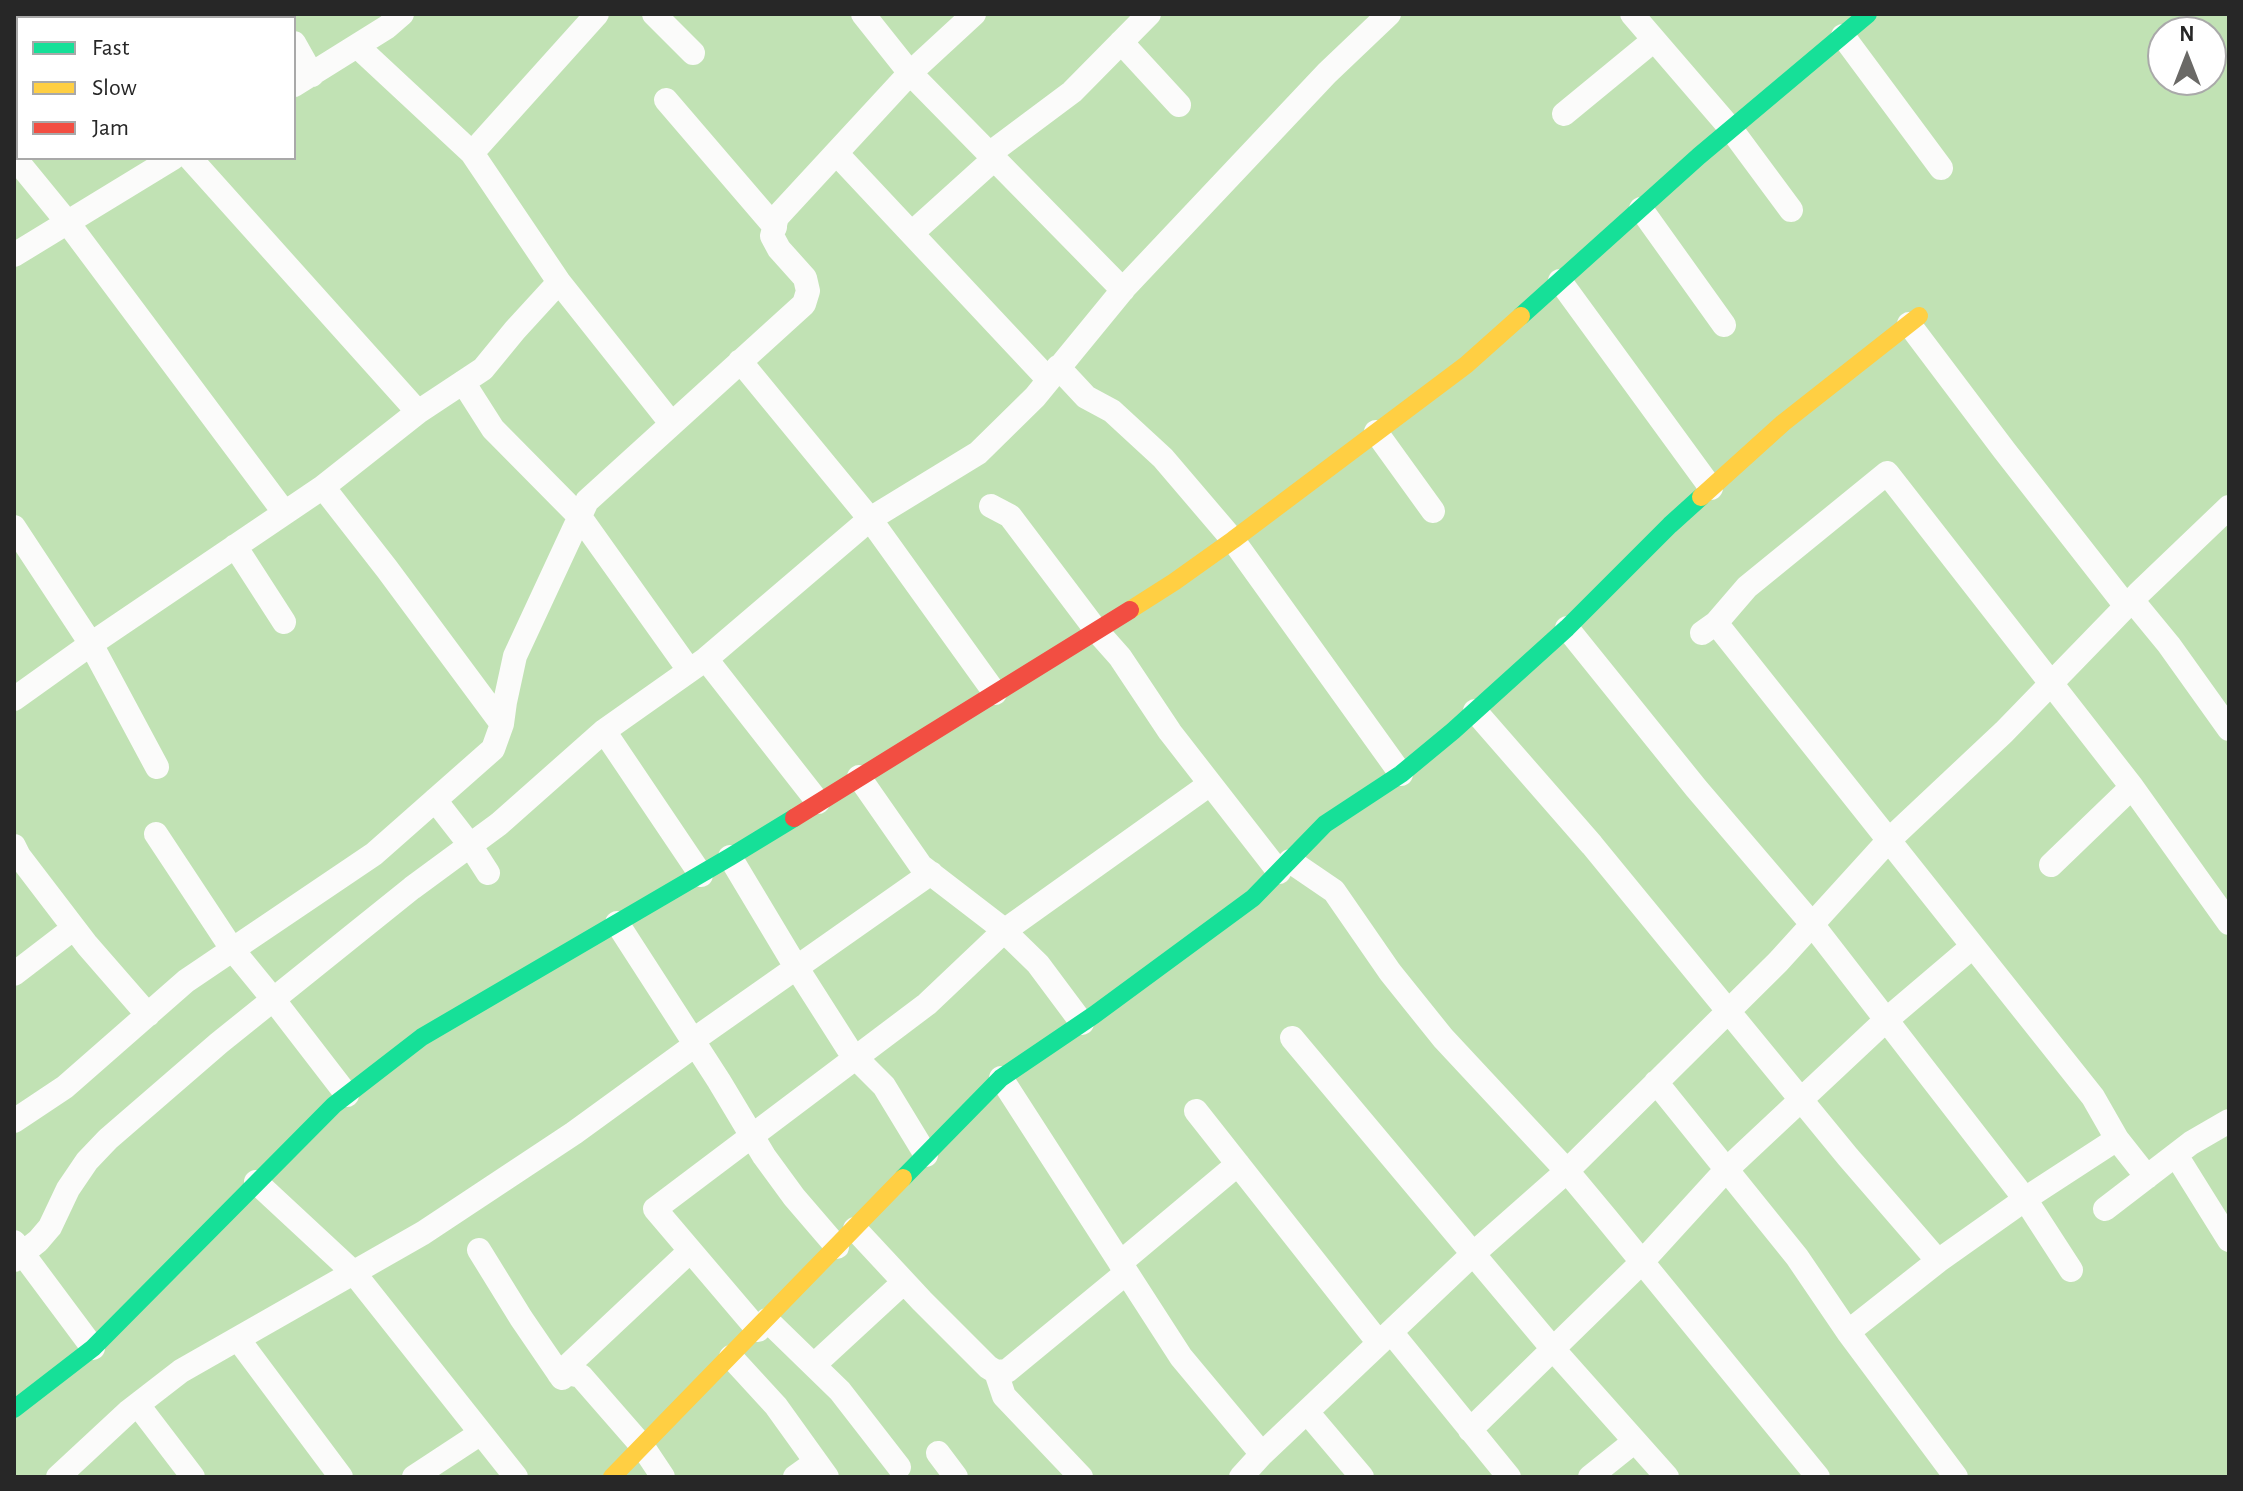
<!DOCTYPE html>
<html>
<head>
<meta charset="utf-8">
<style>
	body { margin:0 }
	#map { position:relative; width:2243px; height:1491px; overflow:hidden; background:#e6e3dc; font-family:"Alegreya Sans",sans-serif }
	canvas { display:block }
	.frame { position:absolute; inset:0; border:16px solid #272727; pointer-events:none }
	.legend { position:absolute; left:16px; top:16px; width:280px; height:144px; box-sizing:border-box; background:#fff; border:2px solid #a9a9a9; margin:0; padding:10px 14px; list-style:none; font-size:24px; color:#272727 }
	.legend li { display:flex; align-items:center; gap:16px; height:40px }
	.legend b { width:40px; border:2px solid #a9a9a9 }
	.north { position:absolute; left:2147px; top:16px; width:80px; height:80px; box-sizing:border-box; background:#fff; border:2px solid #a9a9a9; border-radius:50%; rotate:0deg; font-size:22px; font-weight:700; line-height:32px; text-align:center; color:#272727 }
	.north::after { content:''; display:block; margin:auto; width:28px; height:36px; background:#6a6966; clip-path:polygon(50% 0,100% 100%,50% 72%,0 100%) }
</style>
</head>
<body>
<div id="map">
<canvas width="2243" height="1491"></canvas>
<div class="frame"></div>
<ul class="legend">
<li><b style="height:10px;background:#16e098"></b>Fast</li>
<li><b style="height:10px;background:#ffcf43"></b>Slow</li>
<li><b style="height:10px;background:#f24e42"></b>Jam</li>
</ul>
<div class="north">N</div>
</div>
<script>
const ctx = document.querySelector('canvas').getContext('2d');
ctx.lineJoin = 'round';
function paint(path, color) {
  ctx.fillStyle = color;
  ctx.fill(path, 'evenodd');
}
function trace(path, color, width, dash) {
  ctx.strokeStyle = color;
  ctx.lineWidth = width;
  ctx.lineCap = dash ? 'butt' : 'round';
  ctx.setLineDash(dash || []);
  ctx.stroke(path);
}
const green = new Path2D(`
	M14 14H2229V1477H14ZM18 18H294V158H18ZM2163 32H2211V80H2163Z`);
const street = new Path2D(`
	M67 14 70 18
	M277 14 279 18
	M654 14 693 53
	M863 14 910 73 1123 290
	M1632 14 1731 129 1791 210
	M14 19 20 14
	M1843 36 1941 168
	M1121 42 1179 105
	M294 43 312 75
	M294 85 387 27 402 14
	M666 100 775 227
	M1564 114 1654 40
	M472 153 597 14
	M837 154 1048 379
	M989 154 1072 92 1149 14
	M14 157 68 223 284 512
	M190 158 418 412
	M1641 209 1724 325
	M912 233 994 159
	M14 255 173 158
	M1560 281 1711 488
	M559 282 671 423
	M1909 324 2004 450 2126 606
	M740 361 870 519 995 693
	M1058 367 1086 397 1112 411 1163 458 1233 540 1401 774
	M463 382 493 429 580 517 689 670
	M1376 432 1433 511
	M323 487 387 569 502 724
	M991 506 1010 516 1096 630 1120 657 1170 732 1279 872
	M14 527 91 644 157 767
	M235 546 284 622
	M2132 600 2169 645 2229 729
	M1716 623 2093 1097 2117 1139 2147 1177
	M1567 628 1696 788 1812 924 2025 1199 2071 1270
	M1702 633 1716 623 1747 587 1887 473 2132 787 2229 923
	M706 659 818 802
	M14 699 91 644 323 487 418 412 483 369 515 330 559 282 472 153 357 46
	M1475 711 1592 845 1848 1157 1938 1261
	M604 731 701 875
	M859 777 921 866 999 926 1038 964 1082 1023
	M435 800 470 845 488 873
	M156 834 232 949 273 999 347 1095
	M14 846 19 856 87 945 148 1015
	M730 857 793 962 851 1053 884 1086 926 1155
	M1290 861 1334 891 1390 972 1443 1038 1567 1171 1607 1219 1818 1477
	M2051 865 2132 787
	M617 923 719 1081 764 1156 794 1197 837 1247
	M14 974 74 928
	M1292 1038 1553 1349 1667 1477
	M692 1041 931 873
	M1001 1078 1181 1357 1262 1454
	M1656 1082 1797 1257 1848 1332 1956 1477
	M1196 1111 1379 1343
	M14 1121 65 1087 186 981 374 854 493 749 502 724 505 702 515 656 587 501 804 304 808 291 805 278 779 249 772 236 777 217 910 73 974 14
	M2176 1155 2229 1240
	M256 1182 354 1273 516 1477
	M2105 1209 2191 1143 2229 1121
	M855 1229 922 1301 988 1367 996 1372 1007 1371 1126 1273
	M14 1242 93 1348
	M479 1250 521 1318 562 1378 568 1373 581 1376 643 1447 663 1477
	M14 1260 38 1241 50 1227 68 1189 87 1161 108 1139 219 1043 412 888 499 824 604 731 706 659 870 519 978 453 1035 397 1126 286 1327 73 1389 14
	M1120 1263 1238 1164
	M767 1320 840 1391 899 1467
	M758 1330 655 1209 927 1004 1004 931 1210 784
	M1391 1332 1509 1477
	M1848 1332 1938 1261 2034 1193 2117 1139
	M238 1339 341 1477
	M731 1357 776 1406 827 1477
	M814 1365 904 1282
	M996 1372 1004 1396 1081 1477
	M559 1374 690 1251
	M138 1405 193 1477
	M1307 1412 1362 1477
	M1470 1430 1642 1262 1726 1170 1885 1021 1972 947
	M938 1453 956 1477
	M58 1477 128 1412 181 1371 423 1233 574 1133 695 1045
	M414 1477 481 1433
	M795 1477 816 1462
	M1241 1477 1262 1454 1473 1254 1567 1171 1778 962 1888 841 2004 732 2138 594 2229 507
	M1590 1477 1635 1441`);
const fast = new Path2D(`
	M1521 316 1699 156 1868 14
	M903 1178 1001 1078 1094 1015 1253 898 1325 824 1401 774 1453 731 1567 628 1670 525 1701 497
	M14 1409 93 1348 334 1105 422 1037 730 857 794 818`);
const slow = new Path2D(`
	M1701 497 1783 423 1919 316
	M1130 610 1174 582 1233 540 1466 365 1521 316
	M612 1477 903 1178`);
const jam = new Path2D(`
	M794 818 1130 610`);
paint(green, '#c1e2b4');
trace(street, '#fbfbfa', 24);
trace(fast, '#16e098', 18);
trace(slow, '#ffcf43', 18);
trace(jam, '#f24e42', 18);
</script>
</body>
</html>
